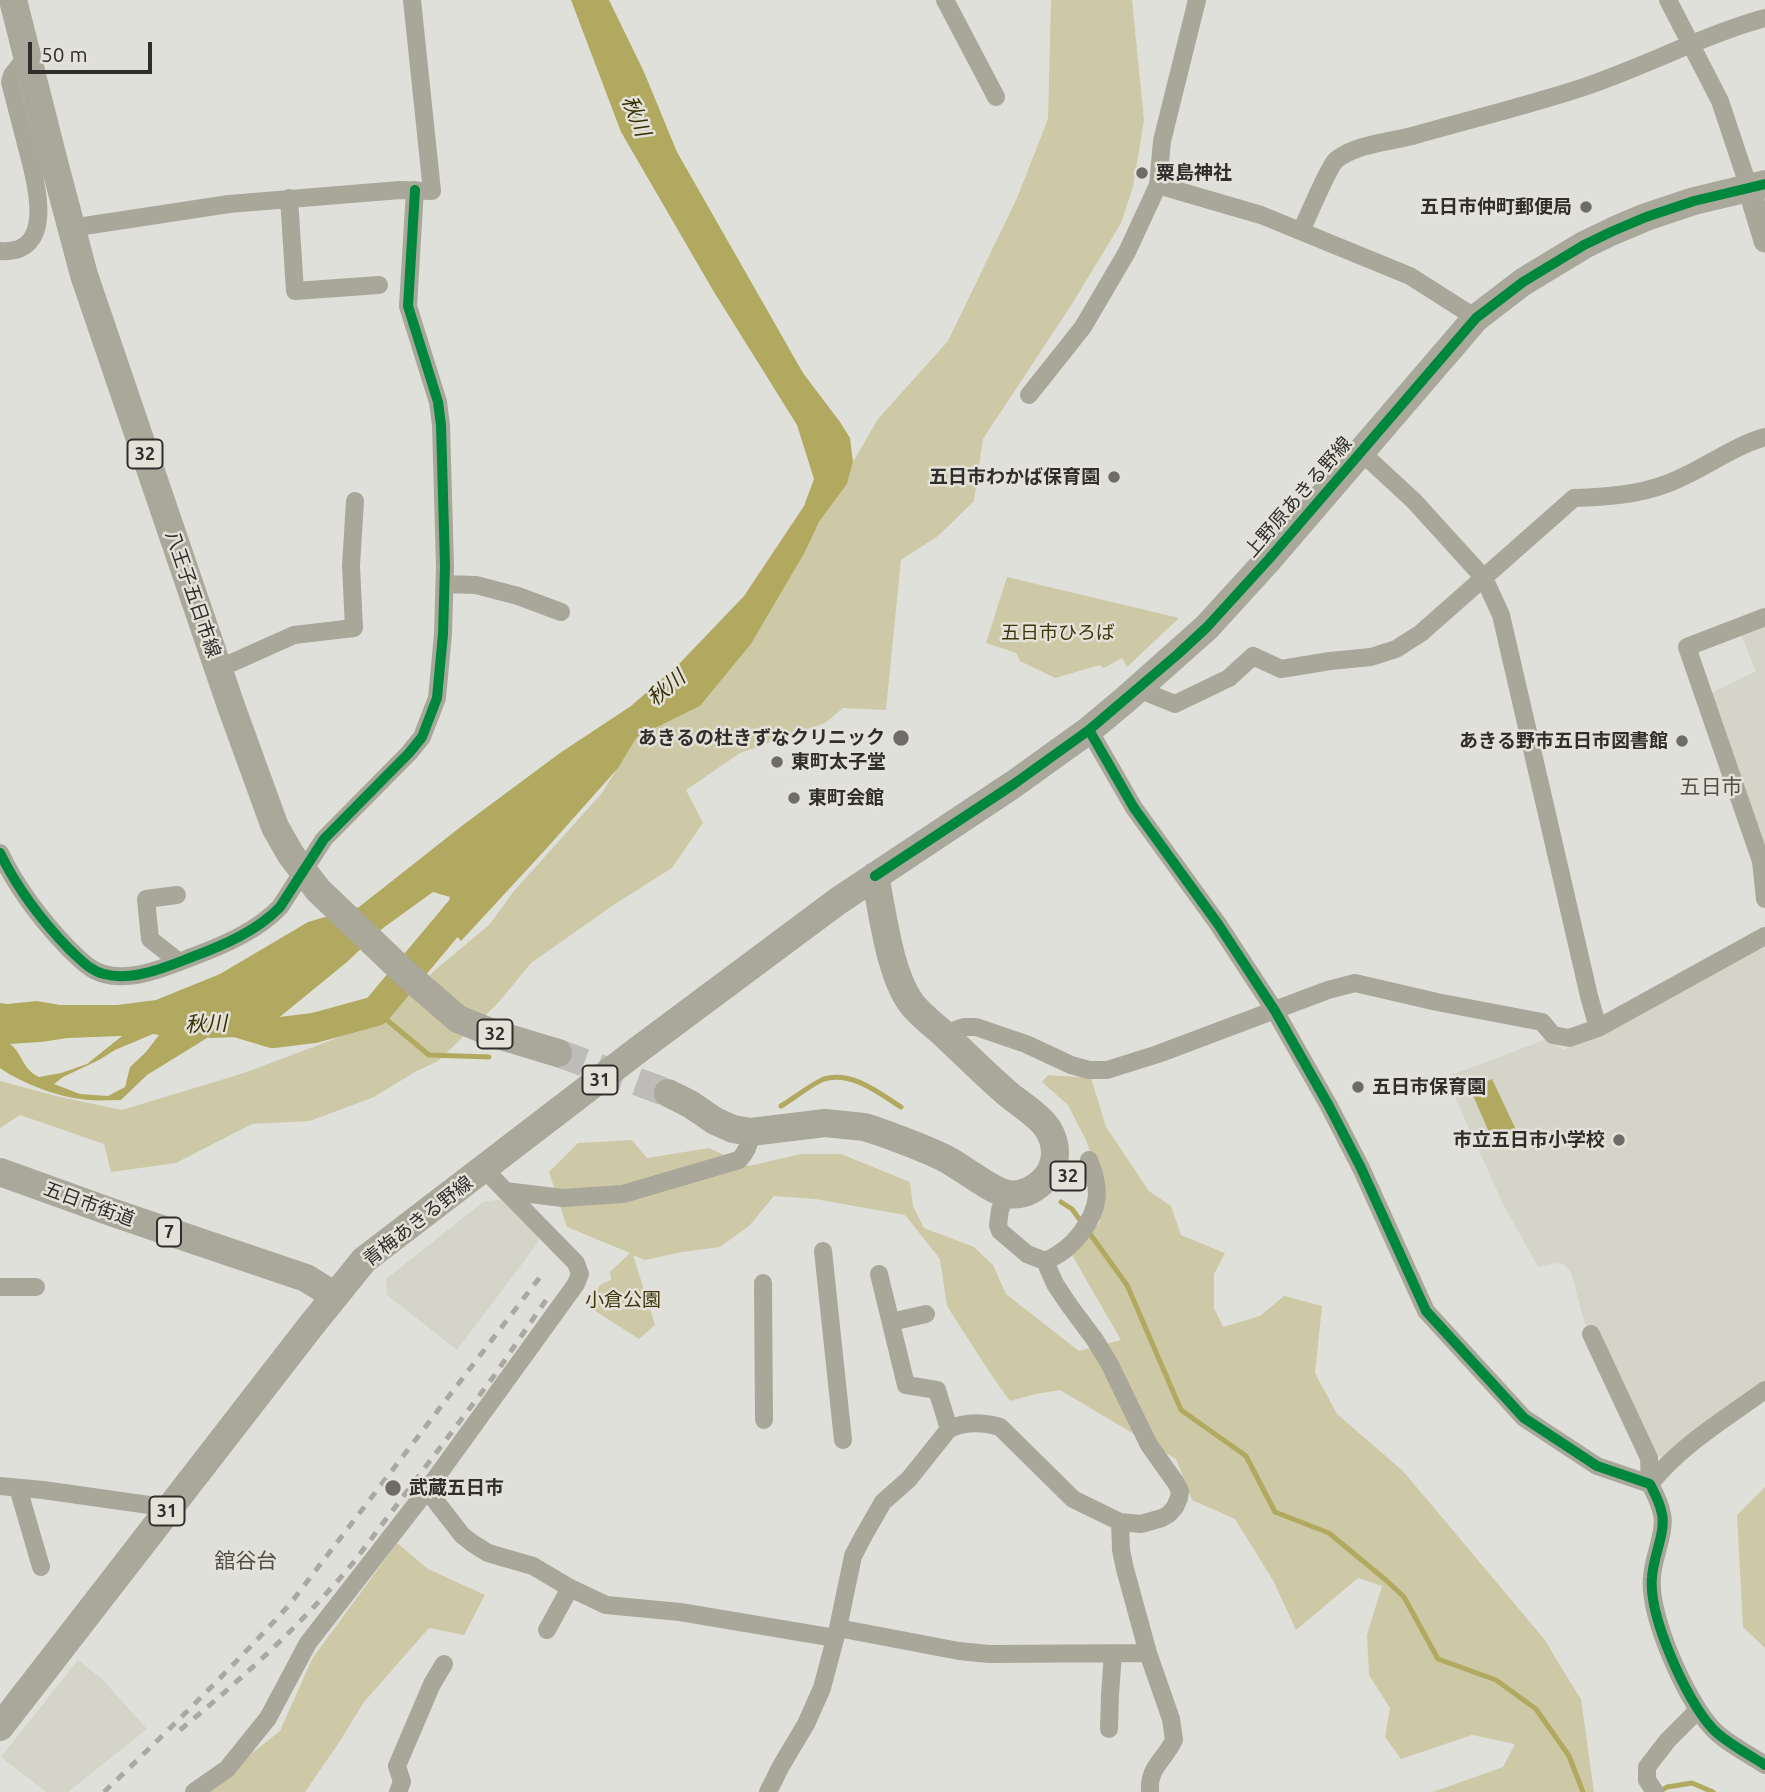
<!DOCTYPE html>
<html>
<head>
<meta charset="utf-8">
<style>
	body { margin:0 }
	#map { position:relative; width:1765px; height:1792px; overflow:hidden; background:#e0e0db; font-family:Ubuntu,sans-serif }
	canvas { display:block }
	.scale { position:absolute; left:28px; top:42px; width:124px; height:32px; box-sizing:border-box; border:4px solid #2f2e2a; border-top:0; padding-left:9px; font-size:21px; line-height:24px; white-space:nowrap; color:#2f2e2a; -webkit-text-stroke:5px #e3e1d8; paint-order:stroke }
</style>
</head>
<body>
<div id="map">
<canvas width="1765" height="1792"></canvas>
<div class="scale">50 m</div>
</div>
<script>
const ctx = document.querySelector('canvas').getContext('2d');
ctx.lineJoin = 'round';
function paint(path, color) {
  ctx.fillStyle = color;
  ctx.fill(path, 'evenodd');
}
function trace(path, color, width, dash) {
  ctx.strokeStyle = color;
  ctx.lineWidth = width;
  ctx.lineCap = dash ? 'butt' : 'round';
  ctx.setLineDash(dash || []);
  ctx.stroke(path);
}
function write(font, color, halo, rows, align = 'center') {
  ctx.font = font + ' Ubuntu,"Noto Sans JP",sans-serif';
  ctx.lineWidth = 5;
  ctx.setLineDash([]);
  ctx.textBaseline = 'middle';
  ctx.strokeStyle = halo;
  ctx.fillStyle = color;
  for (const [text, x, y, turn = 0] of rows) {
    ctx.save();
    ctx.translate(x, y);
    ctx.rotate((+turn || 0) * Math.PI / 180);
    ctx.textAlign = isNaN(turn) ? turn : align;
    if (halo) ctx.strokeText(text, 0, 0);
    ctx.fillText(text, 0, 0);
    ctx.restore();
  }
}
const built = new Path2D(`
	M1765 626V851L1709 694 1756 671 1741 635Z
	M1765 947V1381L1668 1456 1655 1457 1594 1330 1585 1324 1571 1273 1565 1265 1558 1263 1538 1267 1502 1202 1446 1077 1547 1039 1564 1050Z
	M502 1199 539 1237 537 1244 457 1350 387 1295 386 1279 483 1202Z
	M78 1660 102 1679 147 1729 68 1792H46L1 1757Z`);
const green = new Path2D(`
	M1051 0H1132L1144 120 1133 187 1121 223 1072 304 983 439 974 501 938 536 901 560 886 710 843 708 825 723 740 753 686 790 703 823 672 868 615 904 531 963 498 1003 438 1061 415 1072 374 1097 310 1121 252 1124 176 1163 111 1172 104 1144 20 1115 0 1128V1081L60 1097 122 1110 244 1073 382 1021 434 971 490 924 514 891 602 793 637 737 700 706 751 644 805 552 819 522 847 484 853 462 878 419 948 341 1017 198 1048 119Z
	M1007 577 1179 618 1127 667 1122 658 1106 667 1102 668 1100 665 1055 678 1020 661 1016 653 986 643Z
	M1048 1075 1091 1078 1106 1127 1149 1191 1171 1206 1181 1235 1225 1253 1214 1274V1308L1223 1327 1260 1316 1284 1296 1322 1306 1315 1373 1337 1414 1403 1471 1545 1640 1559 1664 1581 1699 1594 1792H1433L1503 1767 1515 1744 1472 1735 1401 1759 1385 1737 1390 1708 1369 1675 1367 1635 1382 1586 1358 1578 1296 1630 1274 1582 1235 1519 1192 1500 1176 1459 1060 1390 1036 1394 1010 1401 992 1376 947 1306 940 1259 905 1215 815 1199 774 1196 749 1226 720 1247 682 1252 645 1260 633 1255 655 1325 639 1339 586 1305 601 1284 611 1280 610 1272 630 1253 567 1227 549 1172 578 1143 632 1140 647 1158 709 1148 749 1166 801 1154H841L910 1182 913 1206 924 1228 974 1247 993 1265 1006 1294 1079 1351 1121 1340 1072 1255 1100 1222V1182L1087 1142 1068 1105 1042 1082Z
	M1765 1487V1648L1743 1627 1737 1515Z
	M397 1543 428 1569 485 1595 464 1635 429 1628 364 1702 338 1744 305 1792H203L280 1731 312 1659Z`);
const water = new Path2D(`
	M571 0H609L644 72 677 152 803 373 840 422 850 438 853 462 847 484 819 522 805 552 751 644 700 706 637 737 618 768 546 849 461 941 443 920 450 897 433 892 383 928 347 962 276 1020 242 1029 220 1030 147 1075 121 1100C110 1100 98 1101 88 1100 58 1097 25 1085 0 1068V1003L7 1004 37 1001 60 1005H117L156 1000 220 974 308 922 359 907 463 825 560 753 631 706 679 664 744 596 804 506 814 479 797 425 714 292 621 132ZM153 1034 159 1035 146 1052 130 1067 125 1087 108 1096 80 1094 54 1084 63 1077 99 1060 115 1050ZM122 1036 87 1064 61 1073 39 1077C21 1068 24 1055 10 1044L41 1042 68 1038Z
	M1492 1079 1517 1132 1494 1143 1470 1089Z`);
const stream = new Path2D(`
	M376 1011 429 1055 489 1057
	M781 1106C791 1100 815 1082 824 1079 852 1071 879 1093 901 1107
	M1061 1202 1072 1209 1127 1285 1181 1410 1246 1456 1275 1512 1329 1533 1387 1581 1404 1597 1438 1659 1496 1680 1536 1709 1569 1756 1583 1792
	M1659 1792 1667 1787 1692 1783 1713 1792`);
const river = new Path2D(`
	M212 1023 236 1022 273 1033 314 1028 376 1011 474 894`);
const primaryTunnel = new Path2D(`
	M558 1053 668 1093`);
const minor = new Path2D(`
	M945 0 996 97
	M1668 0 1720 101 1749 188
	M1158 185 1261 215 1410 276 1476 318
	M289 198 295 291 379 285
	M71 228 229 204 400 190 432 191 412 0
	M1301 231C1307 219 1329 166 1336 160 1357 144 1388 142 1412 136 1468 120 1526 106 1581 88 1644 67 1701 36 1765 18
	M0 251C61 255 33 173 25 140 20 121 15 101 10 82L12 75 27 56
	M1029 395 1083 327 1127 252 1158 185 1162 141 1197 0
	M1361 452 1414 501 1484 578 1501 615 1589 996 1598 1028
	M445 584 476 585 518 596 561 612
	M1765 617 1687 647 1761 861 1765 899
	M218 669 294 635 354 628 351 566 355 501
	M1138 689 1175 704 1229 678 1253 656 1281 669 1330 661 1371 657 1396 649 1421 633 1574 498C1605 497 1637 495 1666 484 1700 472 1730 447 1765 437
	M1089 730 1134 808 1218 924 1275 1011 1329 1106 1361 1168 1426 1311 1524 1418 1597 1466 1650 1484C1655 1494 1660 1503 1662 1514 1666 1532 1653 1557 1652 1577 1648 1615 1686 1700 1712 1728 1723 1741 1750 1755 1765 1765
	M0 853C18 890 41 920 69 949 80 959 89 970 104 974 132 982 166 967 192 957 224 945 257 931 280 907L324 839 409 753 422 737 437 698 443 634 445 566 441 425 438 402 408 306 415 190
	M177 895 146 899 150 939 179 962
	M944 1034 964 1027H976L1026 1044 1071 1065 1089 1070H1107L1158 1054 1328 990 1355 983 1437 1002 1542 1022 1553 1035 1569 1038 1598 1028 1765 936
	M505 1191 563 1198 623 1194 739 1160C747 1152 750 1143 751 1132
	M823 1251 843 1440
	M1045 1261C1060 1255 1072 1245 1081 1233 1100 1208 1101 1189 1089 1160
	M879 1274 906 1385 937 1390 949 1429
	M763 1283 764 1420
	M0 1287H36
	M891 1322 926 1314
	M1591 1334 1649 1458 1650 1484
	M1650 1484C1681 1445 1725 1419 1765 1390
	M0 1486 43 1490 170 1508
	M18 1488 41 1567
	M427 1490 462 1535 472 1543 488 1553 533 1566 570 1588 606 1605 680 1612 835 1638
	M1120 1522 1121 1550 1125 1569 1148 1653 1171 1719 1174 1740C1164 1761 1148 1767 1150 1792
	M838 1628 959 1651 989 1654 1148 1653
	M547 1630 570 1588
	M1109 1729 1110 1695 1113 1653
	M194 1792 227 1769 268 1718 308 1643 427 1490 576 1284 580 1274 576 1263 484 1169
	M398 1792 402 1782 397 1766 432 1684 444 1664
	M768 1792 781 1766 806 1724 822 1688 838 1628 853 1556 864 1535 883 1502 909 1479 949 1429C966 1421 983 1422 1000 1427L1073 1499 1120 1522 1141 1524 1162 1518 1169 1514 1175 1507 1179 1498 1180 1491 1176 1483 1149 1445 1109 1363 1095 1340 1069 1305 1055 1284 1045 1261 1027 1254 1000 1231 998 1225 1000 1210 1006 1194
	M1655 1792 1647 1780V1767L1668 1740 1698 1710`);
const tertiary = new Path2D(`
	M1749 188 1765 241`);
const primary = new Path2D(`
	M13 0 55 166 84 275 231 706 275 827 291 855 318 890 407 975 458 1019 495 1034 558 1053
	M668 1093 690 1104 715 1121 733 1129 751 1132 825 1123 864 1127 874 1130C899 1139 925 1148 948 1160 963 1168 993 1192 1008 1194 1021 1196 1032 1191 1042 1182 1057 1168 1059 1147 1048 1129 1040 1116 1020 1104 1008 1094 987 1076 967 1056 946 1036 934 1025 921 1016 911 1003 889 972 883 914 875 876
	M0 1172 111 1212 306 1278 335 1296
	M0 1727 310 1327 364 1260 638 1050 838 901 1014 784 1089 730 1125 700 1207 627 1269 559 1476 318 1523 282 1584 245 1613 231 1646 217 1694 201 1765 184`);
const rail = new Path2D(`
	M180 1730C243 1678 301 1625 353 1563L494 1376 548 1297
	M104 1792C168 1731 231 1669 290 1604L540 1277`);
const cycleway = new Path2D(`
	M1089 730 1134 808 1218 924 1275 1011 1329 1106 1361 1168 1426 1311 1524 1418 1597 1466 1650 1484C1655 1494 1660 1503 1662 1514 1666 1532 1653 1557 1652 1577 1648 1615 1686 1700 1712 1728 1723 1741 1750 1755 1765 1765
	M0 853C18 890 41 920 69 949 80 959 89 970 104 974 132 982 166 967 192 957 224 945 257 931 280 907L324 839 409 753 422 737 437 698 443 634 445 566 441 425 438 402 408 306 415 190
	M875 876 1014 784 1089 730 1178 654 1207 627 1269 559 1476 318 1523 282 1584 245 1613 231 1646 217 1694 201 1765 184`);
const markers = [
	[1142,173,7,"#6d6c68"],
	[1586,207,7,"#6d6c68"],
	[1114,477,7,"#6d6c68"],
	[901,738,9,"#6d6c68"],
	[1682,741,7,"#6d6c68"],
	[777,762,7,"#6d6c68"],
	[794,798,7,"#6d6c68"],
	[1358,1087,7,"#6d6c68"],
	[1619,1140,7,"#6d6c68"],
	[393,1488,9,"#6d6c68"]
];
const shields = [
	[145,454,35],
	[495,1034,35],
	[600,1080,35],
	[1068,1176,35],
	[169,1232,24],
	[167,1511,35]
];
const shieldNames = [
	["32",145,454],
	["32",495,1034],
	["31",600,1080],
	["32",1068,1176],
	["7",169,1232],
	["31",167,1511]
];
const poiNames = [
	["粟島神社",1156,173],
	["五日市仲町郵便局",1572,207,"right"],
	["五日市わかば保育園",1100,477,"right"],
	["あきるの杜きずなクリニック",885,738,"right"],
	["あきる野市五日市図書館",1668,741,"right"],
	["東町太子堂",791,762],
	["東町会館",808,798],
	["五日市保育園",1372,1087],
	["市立五日市小学校",1605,1140,"right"],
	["武蔵五日市",409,1488]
];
const streetNames = [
	["上野原あきる野線",1298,497,-49],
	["八王子五日市線",193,594,71],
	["五日市街道",89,1204,20],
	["青梅あきる野線",418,1221,-38]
];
const parkNames = [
	["五日市ひろば",1058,633],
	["小倉公園",623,1300]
];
const waterNames = [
	["秋川",636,116,68],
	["秋川",666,688,-40],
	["秋川",206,1024,-2]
];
const neighbourhoodNames = [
	["五日市",1711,787],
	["舘谷台",246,1561]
];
paint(built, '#d5d4c8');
paint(green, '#cdc8a6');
paint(water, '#b2a960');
trace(stream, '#b2a960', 5);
trace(river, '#b2a960', 30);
trace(primaryTunnel, '#bdbcb8', 28, [28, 14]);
trace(minor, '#a9a79a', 18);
trace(tertiary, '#a9a79a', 23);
trace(primary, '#a9a89a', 28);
trace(rail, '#a9a9a0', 5, [9, 9]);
trace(cycleway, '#00873e', 10);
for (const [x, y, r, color] of markers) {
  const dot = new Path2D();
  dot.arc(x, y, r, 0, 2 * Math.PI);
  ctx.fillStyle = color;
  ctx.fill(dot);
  trace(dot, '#e3e1d8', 2.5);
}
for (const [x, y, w] of shields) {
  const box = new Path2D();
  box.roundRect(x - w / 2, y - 14.5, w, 29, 5);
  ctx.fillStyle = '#e3e1d8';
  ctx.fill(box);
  trace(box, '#2f2e2a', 2);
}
write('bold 18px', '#2f2e2a', null, shieldNames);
write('bold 19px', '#2f2e2a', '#e3e1d8', poiNames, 'left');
write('19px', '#2f2e2a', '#e3e1d8', streetNames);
write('19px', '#3c360c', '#e3e1d8', parkNames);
write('italic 21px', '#363005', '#e3e1d8', waterNames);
write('21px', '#515048', '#e3e1d8', neighbourhoodNames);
</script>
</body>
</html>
